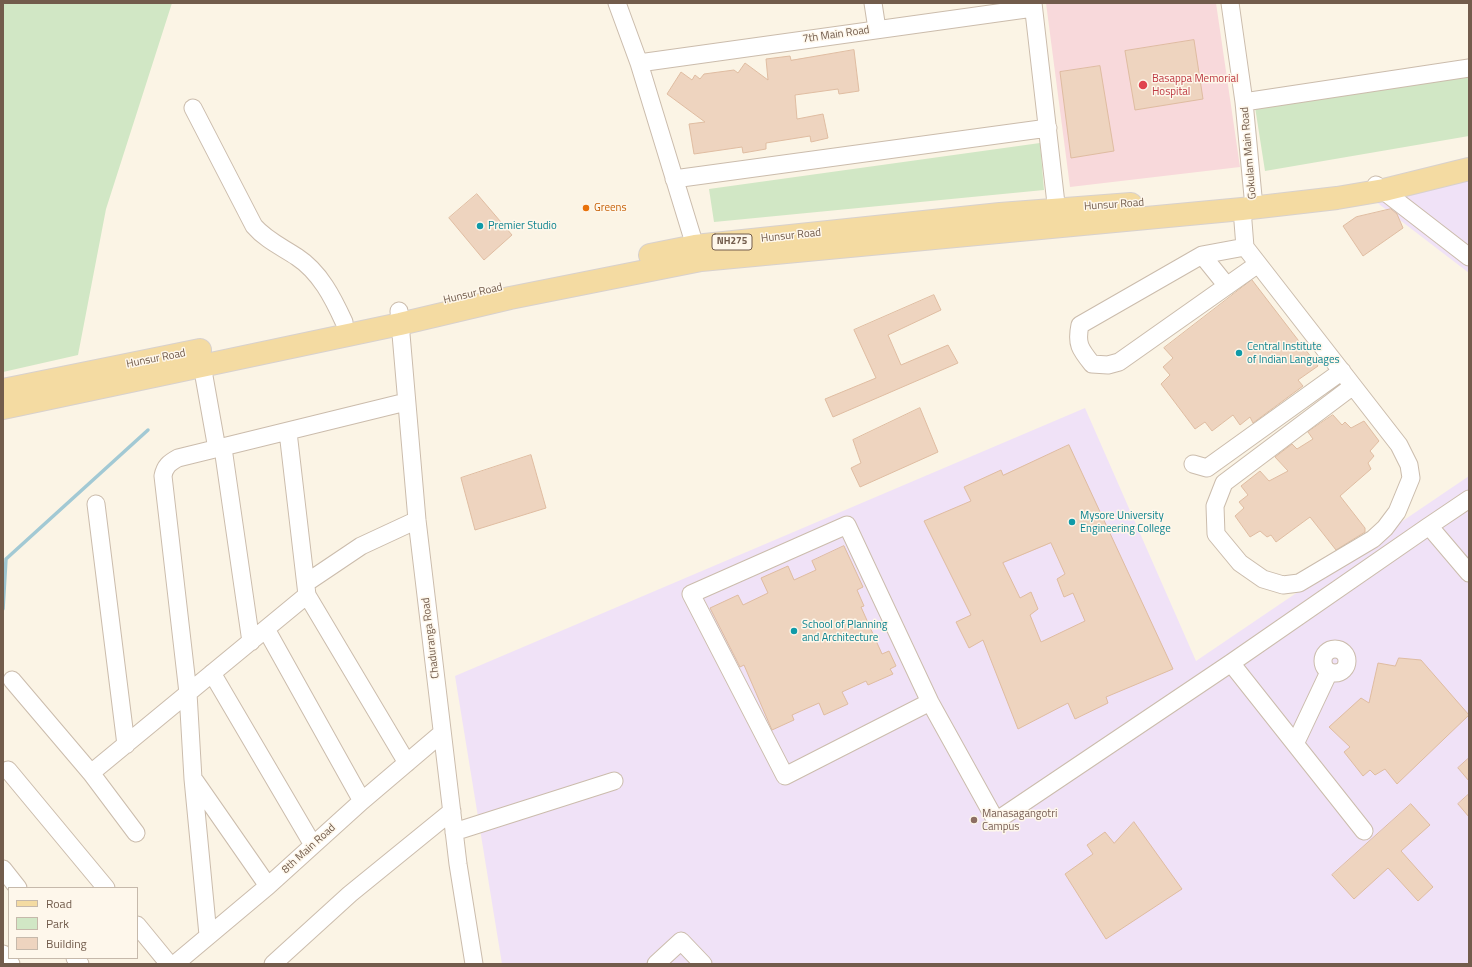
<!DOCTYPE html>
<html>
<head>
<meta charset="utf-8">
<style>
	body { margin:0 }
	#map { position:relative; width:1472px; height:967px; overflow:hidden; background:#fbf4e5; font-family:"Titillium Web",sans-serif }
	canvas { display:block }
	.frame { position:absolute; inset:0; border:4px solid #725c4c; pointer-events:none }
	.legend { position:absolute; left:8px; top:887px; width:130px; height:72px; box-sizing:border-box; background:#fef7eb; border:1px solid #c6b9ab; margin:0; padding:5px 7px; list-style:none; font-size:12px; color:#725c4c }
	.legend li { display:flex; align-items:center; gap:8px; height:20px }
	.legend b { width:20px; border:1px solid #c6b9ab }
</style>
</head>
<body>
<div id="map">
<canvas width="1472" height="967"></canvas>
<div class="frame"></div>
<ul class="legend">
<li><b style="height:5px;background:#f4dba2"></b>Road</li>
<li><b style="height:11px;background:#d1e7c5"></b>Park</li>
<li><b style="height:11px;background:#eed4bf"></b>Building</li>
</ul>
</div>
<script>
const ctx = document.querySelector('canvas').getContext('2d');
ctx.lineJoin = 'round';
function paint(path, color) {
  ctx.fillStyle = color;
  ctx.fill(path, 'evenodd');
}
function trace(path, color, width, dash) {
  ctx.strokeStyle = color;
  ctx.lineWidth = width;
  ctx.lineCap = dash ? 'butt' : 'round';
  ctx.setLineDash(dash || []);
  ctx.stroke(path);
}
function write(font, color, halo, rows, align = 'center') {
  ctx.font = font + ' "Titillium Web",sans-serif';
  ctx.lineWidth = 3;
  ctx.setLineDash([]);
  ctx.textBaseline = 'middle';
  ctx.strokeStyle = halo;
  ctx.fillStyle = color;
  for (const [text, x, y, turn = 0] of rows) {
    ctx.save();
    ctx.translate(x, y);
    ctx.rotate((+turn || 0) * Math.PI / 180);
    ctx.textAlign = isNaN(turn) ? turn : align;
    if (halo) ctx.strokeText(text, 0, 0);
    ctx.fillText(text, 0, 0);
    ctx.restore();
  }
}
const education = new Path2D(`
	M1469 178V273L1375 201Z
	M1085 408 1196 661 1469 476V964H502L455 676Z`);
const medical = new Path2D(`
	M1046 3H1216L1240 167 1070 187Z`);
const green = new Path2D(`
	M3 3H172L106 209 78 355 3 372Z
	M1469 75V136L1265 171 1255 107Z
	M1040 143 1044 190 714 222 709 189Z`);
const stream = new Path2D(`
	M3 609 6 559 148 430`);
const building = new Path2D(`
	M1194 40 1203 99 1135 110 1125 51Z
	M854 50 859 91 839 94 838 89 795 95 797 119 823 114 828 138 811 142 810 136 766 143V149L743 153 742 147 694 154 689 124 705 122 667 94 681 72 692 80 695 75 700 79 704 74 734 70 738 73 745 63 768 80 766 59 790 56 791 60Z
	M1100 66 1114 151 1071 158 1060 72Z
	M477 194 512 235 484 260 449 218Z
	M1391 209 1397 214 1403 228 1363 256 1343 226 1356 217Z
	M1252 280 1318 366 1298 380 1303 386 1253 423 1250 417 1240 425 1233 415 1212 431 1205 422 1195 429 1161 384 1170 375 1163 367 1173 358 1164 348Z
	M934 295 941 310 888 335 901 365 948 345 958 363 833 417 825 399 876 378 854 330Z
	M920 408 938 452 860 487 851 468 861 463 853 440Z
	M1333 415 1342 425 1345 422 1351 428 1364 421 1379 441 1370 451 1374 456 1368 463 1371 469 1340 496 1365 528V532L1336 550 1310 517 1276 542 1271 535 1267 537 1260 531 1250 537 1235 516 1244 508 1239 502 1248 495 1241 486 1260 471 1269 481 1288 471 1275 457 1292 444 1297 449 1313 439 1308 432Z
	M1069 445 1173 669 1106 697 1108 703 1075 719 1068 703 1018 729 983 640 969 648 956 622 971 615 924 521 971 501 964 487 1001 470 1003 475ZM1051 543 1065 574 1057 579 1064 597 1073 593 1085 621 1041 642 1030 615 1038 609 1031 592 1020 598 1003 563Z
	M531 455 546 508 475 530 461 478Z
	M844 546 863 587 857 590 864 606 861 607 882 654 889 651 896 666 890 669 893 674 868 685 866 681 842 692 848 704 824 715 819 703 792 715 794 720 772 730 744 665 740 667 710 608 738 595 743 605 768 593 761 578 788 566 794 580 816 570 812 561Z
	M1399 658 1421 660 1469 715 1397 784 1385 769 1375 775 1370 770 1363 776 1344 752 1350 747 1329 727 1361 698 1369 703 1378 663 1395 666Z
	M1469 758V781L1458 768Z
	M1469 794V817L1458 804Z
	M1411 804 1430 825 1401 851 1433 887 1418 901 1388 868 1354 899 1332 875Z
	M1134 822 1182 889 1106 939 1065 874 1093 854 1087 845 1105 832 1114 843Z`);
const minor = new Path2D(`
	M617 3 639 63 695 246
	M873 3 877 29
	M1033 3 1058 221
	M1230 3 1244 102 1254 207
	M639 63 1033 8
	M1244 102 1469 68
	M193 108 254 226C266 240 282 247 297 257 320 272 333 298 344 322
	M674 179 1048 128
	M1376 185 1469 257
	M1242 209 1245 247 1399 445 1409 465 1411 478 1397 512 1385 528 1373 539 1299 583 1283 585 1263 579 1240 563 1216 534 1215 506 1224 483 1353 386
	M1245 247 1202 255 1080 325C1076 344 1080 349 1092 364L1108 365 1119 362 1258 264
	M1202 255 1227 286
	M399 311 417 520 458 864 474 964
	M202 365 217 449
	M288 432 307 595 407 763
	M223 448 251 642
	M1193 464 1207 468 1342 371
	M1469 499 1429 526 1469 573
	M96 504 126 745
	M306 583 361 546 417 520
	M266 629 362 801
	M1323 661a12 12 0 1 1 24 0a12 12 0 1 1-24 0Z
	M1231 663 1364 831
	M212 673 313 845
	M12 680 91 773 136 833
	M930 702 785 776 691 594 847 525 930 702 996 821 1231 663 1429 526
	M1295 744 1329 672
	M8 770 106 888
	M91 773 307 595
	M195 781 268 886
	M454 832 614 781
	M3 869 18 888
	M137 925 169 964
	M208 935 193 779 188 693 163 476C165 466 169 463 178 458L406 402
	M3 954 11 964
	M75 958 80 964
	M175 964 268 886 362 801 442 733
	M273 964 350 894 452 811
	M656 964 681 941 703 964`);
const major = new Path2D(`
	M650 255 695 246 1000 214 1131 204
	M3 390 200 350
	M3 408 400 324 510 298 701 260 1242 209 1337 198 1384 190 1469 169`);
const markers = [
	[1143,85,5,"#e0444e"],
	[586,208,4,"#e8710a"],
	[480,226,4,"#0f9aa8"],
	[1239,353,4,"#0f9aa8"],
	[1072,522,4,"#0f9aa8"],
	[794,631,4,"#0f9aa8"],
	[974,820,4,"#8d6e63"]
];
const shields = [
	[732,242,40]
];
const shieldNames = [
	["NH275",732,242]
];
const streetNames = [
	["7th Main Road",836,35,-8],
	["Gokulam Main Road",1249,153,-95],
	["Hunsur Road",1114,205,-4],
	["Hunsur Road",791,236,-6],
	["Hunsur Road",473,294,-13],
	["Hunsur Road",156,359,-11],
	["Chaduranga Road",431,638,-97],
	["8th Main Road",309,849,-42]
];
const healthNames = [
	["Basappa Memorial",1152,79],
	["Hospital",1152,92]
];
const foodNames = [
	["Greens",594,208]
];
const cultureNames = [
	["Premier Studio",488,226],
	["Central Institute",1247,347],
	["of Indian Languages",1247,360],
	["Mysore University",1080,516],
	["Engineering College",1080,529],
	["School of Planning",802,625],
	["and Architecture",802,638]
];
const educationNames = [
	["Manasagangotri",982,814],
	["Campus",982,827]
];
paint(education, '#f0e2f7');
paint(medical, '#f8d9db');
paint(green, '#d1e7c5');
trace(stream, '#a2c9d4', 3.5);
paint(building, '#eed4bf');
trace(building, '#dfbca1', 1);
trace(minor, '#cbbcac', 19);
trace(major, '#d8d1cd', 24);
trace(minor, '#fff', 17);
trace(major, '#f4dba2', 22);
for (const [x, y, r, color] of markers) {
  const dot = new Path2D();
  dot.arc(x, y, r, 0, 2 * Math.PI);
  ctx.fillStyle = color;
  ctx.fill(dot);
  trace(dot, '#fef7eb', 1.5);
}
for (const [x, y, w] of shields) {
  const box = new Path2D();
  box.roundRect(x - w / 2, y - 8, w, 16, 3);
  ctx.fillStyle = '#fef7eb';
  ctx.fill(box);
  trace(box, '#725c4c', 1);
}
write('bold 10px', '#725c4c', null, shieldNames);
write('11px', '#725c4c', '#fef7eb', streetNames);
write('11px', '#be3a42', '#fef7eb', healthNames, 'left');
write('11px', '#c56008', '#fef7eb', foodNames, 'left');
write('11px', '#0d838f', '#fef7eb', cultureNames, 'left');
write('11px', '#785e54', '#fef7eb', educationNames, 'left');
</script>
</body>
</html>
